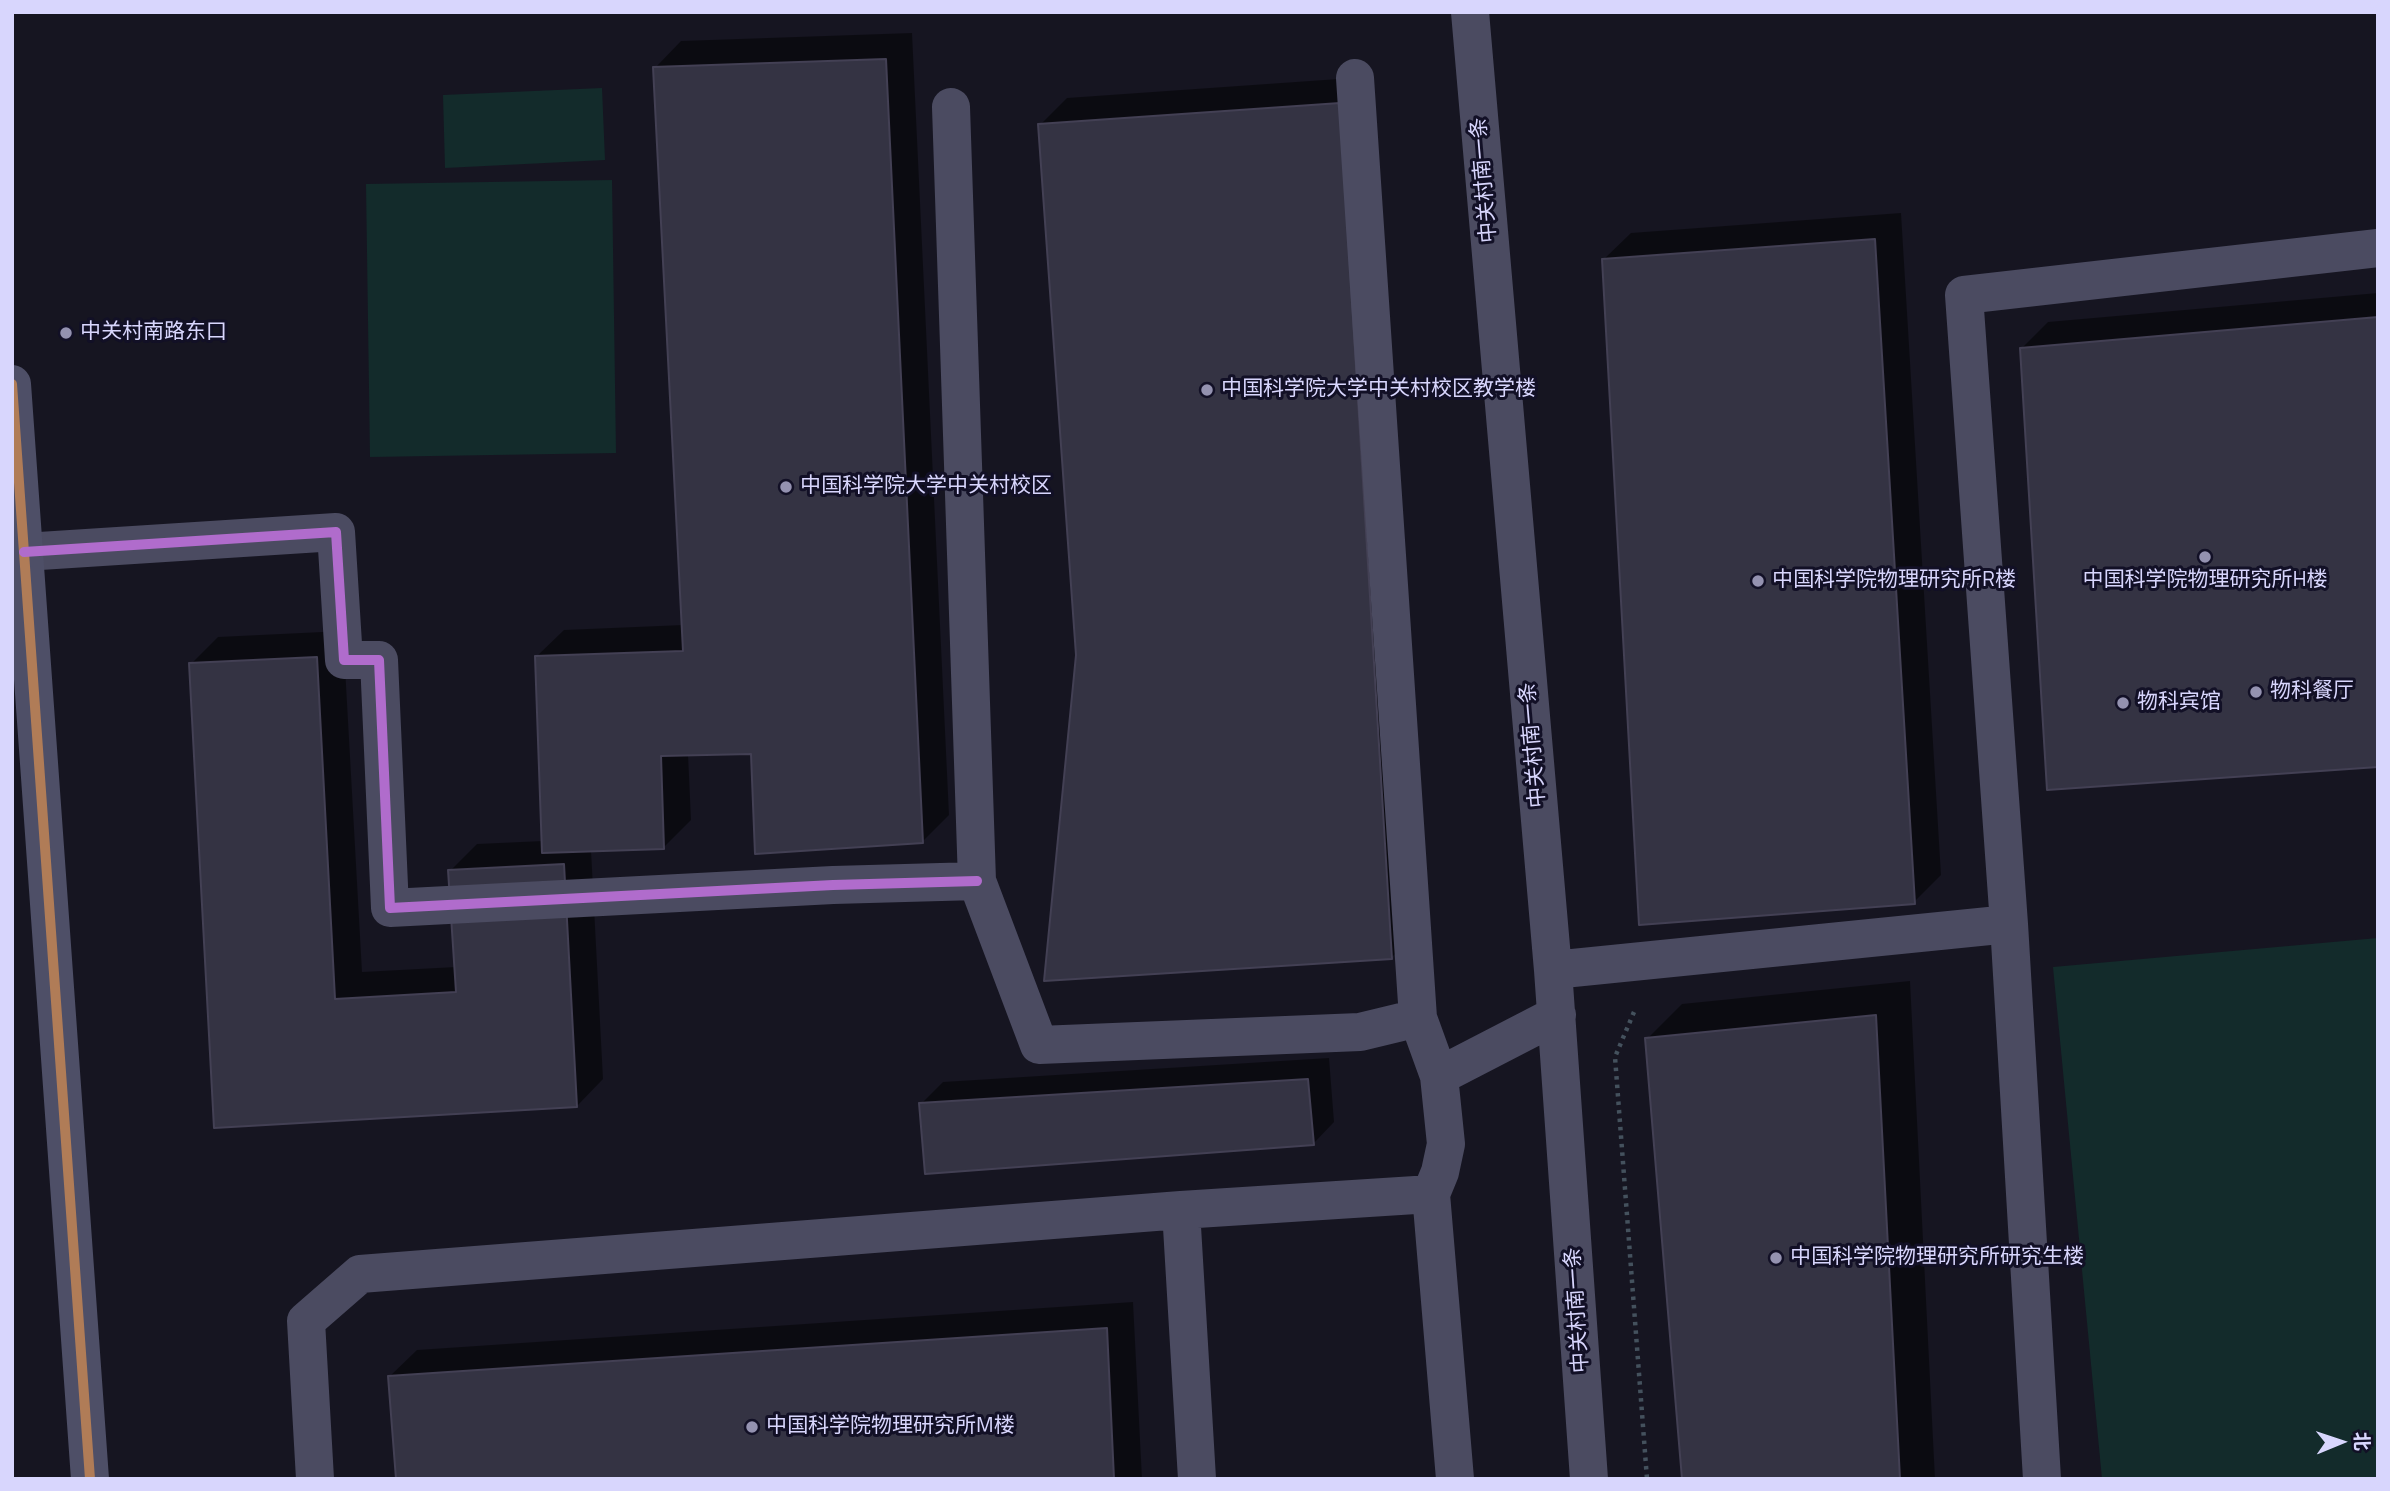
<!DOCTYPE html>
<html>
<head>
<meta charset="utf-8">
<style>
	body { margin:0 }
	#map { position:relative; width:2390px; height:1491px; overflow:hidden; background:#161521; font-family:"Titillium Web","Noto Sans SC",sans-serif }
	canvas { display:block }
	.frame { position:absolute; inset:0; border:14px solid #d8d6fd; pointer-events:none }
	.north { position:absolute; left:2306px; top:1407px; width:70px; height:70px; -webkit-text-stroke:5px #121026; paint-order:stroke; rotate:88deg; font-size:19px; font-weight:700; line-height:28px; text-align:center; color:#d8d6fd }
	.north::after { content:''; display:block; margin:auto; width:24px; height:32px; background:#d8d6fd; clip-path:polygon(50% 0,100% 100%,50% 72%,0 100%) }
</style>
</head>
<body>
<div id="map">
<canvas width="2390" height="1491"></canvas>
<div class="frame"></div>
<div class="north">北</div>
</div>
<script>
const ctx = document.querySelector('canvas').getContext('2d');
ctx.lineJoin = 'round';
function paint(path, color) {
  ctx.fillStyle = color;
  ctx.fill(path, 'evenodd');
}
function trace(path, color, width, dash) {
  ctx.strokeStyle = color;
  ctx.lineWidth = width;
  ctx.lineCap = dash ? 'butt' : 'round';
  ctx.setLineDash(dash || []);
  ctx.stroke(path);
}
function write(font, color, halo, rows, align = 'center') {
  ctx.font = font + ' "Titillium Web","Noto Sans SC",sans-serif';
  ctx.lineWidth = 6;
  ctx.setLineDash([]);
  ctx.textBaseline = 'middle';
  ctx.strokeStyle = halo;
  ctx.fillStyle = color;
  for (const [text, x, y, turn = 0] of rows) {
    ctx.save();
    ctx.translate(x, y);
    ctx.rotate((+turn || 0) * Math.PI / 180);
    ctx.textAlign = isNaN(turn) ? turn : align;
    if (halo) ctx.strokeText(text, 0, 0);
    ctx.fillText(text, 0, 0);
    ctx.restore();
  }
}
const green = new Path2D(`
	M602 88 605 160 445 168 443 95Z
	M612 180 616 453 370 457 366 184Z
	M2378 938V1479H2102L2053 967Z`);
const shadow = new Path2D(`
	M912 33 949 815 922 842 752 753 688 754 691 820 664 847 591 850 603 1079 577 1106 216 1126 191 664 218 637 343 631 362 972 456 967 450 871 477 844 543 841 537 656 564 630 683 625 655 68 681 41Z
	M1367 77 1418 931 1391 958 1040 125 1067 98Z
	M1901 213 1941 875 1914 902 1604 259 1631 233Z
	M2378 293V765L2021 349 2048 322Z
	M1910 981 1935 1479H1684L1647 1039 1682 1004Z
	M1329 1058 1334 1122 1313 1144 921 1104 943 1082Z
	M1133 1302 1142 1479H398L390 1376 417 1350Z`);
const building = new Path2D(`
	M886 59 923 843 755 854 751 754 661 756 664 849 542 853 535 656 683 651 653 67Z
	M1340 103 1392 959 1044 981 1076 655 1038 124Z
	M1875 239 1915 904 1639 925 1602 259Z
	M2378 317V767L2047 790 2020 348Z
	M317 657 335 999 456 992 448 870 564 864 577 1107 214 1128 189 663Z
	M1876 1015 1900 1479H1682L1645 1038Z
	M1308 1079 1314 1145 925 1174 919 1103Z
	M1107 1328 1114 1479H396L388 1376Z`);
const path = new Path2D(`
	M1634 1012 1615 1057 1647 1479`);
const street = new Path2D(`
	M1470 12 1553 970 1589 1479
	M1355 78 1418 1018
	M951 107 977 881 1039 1045 1360 1032 1418 1018 1439 1076 1446 1144 1440 1172 1431 1194 1181 1210 1197 1479
	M24 552 336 532 344 660H379L390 908 833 885 977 881
	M2009 924 2042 1479
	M1553 970 2009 924 1964 295 2378 248
	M1439 1076 1557 1015
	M1431 1194 1455 1479
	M315 1479 306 1321 360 1274 1181 1210`);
const secondary = new Path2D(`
	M12 384 90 1479`);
const bus1 = new Path2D(`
	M12 384 90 1479`);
const bus2 = new Path2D(`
	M24 552 336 532 344 660H379L390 908 833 885 977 881`);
const markers = [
	[66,333,7,"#9492b0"],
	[1207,390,7,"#9492b0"],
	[786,487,7,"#9492b0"],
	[2205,557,7,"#9492b0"],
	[1758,581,7,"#9492b0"],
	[2256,692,7,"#9492b0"],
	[2123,703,7,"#9492b0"],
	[1776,1258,7,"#9492b0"],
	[752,1427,7,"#9492b0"]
];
const streetNames = [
	["中关村南一条",1485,180,-95],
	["中关村南一条",1534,745,-95],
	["中关村南一条",1578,1310,-94]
];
const poiNames = [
	["中关村南路东口",80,333],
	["中国科学院大学中关村校区教学楼",1221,390],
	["中国科学院大学中关村校区",800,487],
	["中国科学院物理研究所R楼",1772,581],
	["中国科学院物理研究所H楼",2205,581,"center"],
	["物科餐厅",2270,692],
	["物科宾馆",2137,703],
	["中国科学院物理研究所研究生楼",1790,1258],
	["中国科学院物理研究所M楼",766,1427]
];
paint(green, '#132b2b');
paint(shadow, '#0007');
paint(building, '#343343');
trace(building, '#434054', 2);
trace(path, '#44515d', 4.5, [3.5, 5]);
trace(street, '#4b4b61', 38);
trace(secondary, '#4e4f67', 38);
trace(bus1, '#b07c57', 10);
trace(bus2, '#b06ccc', 10);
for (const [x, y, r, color] of markers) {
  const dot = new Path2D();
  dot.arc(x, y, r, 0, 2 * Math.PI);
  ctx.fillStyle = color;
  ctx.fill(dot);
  trace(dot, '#121026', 2.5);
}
write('21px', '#d8d6fd', '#121026', streetNames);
write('21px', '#d8d6fd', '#121026', poiNames, 'left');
</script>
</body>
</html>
